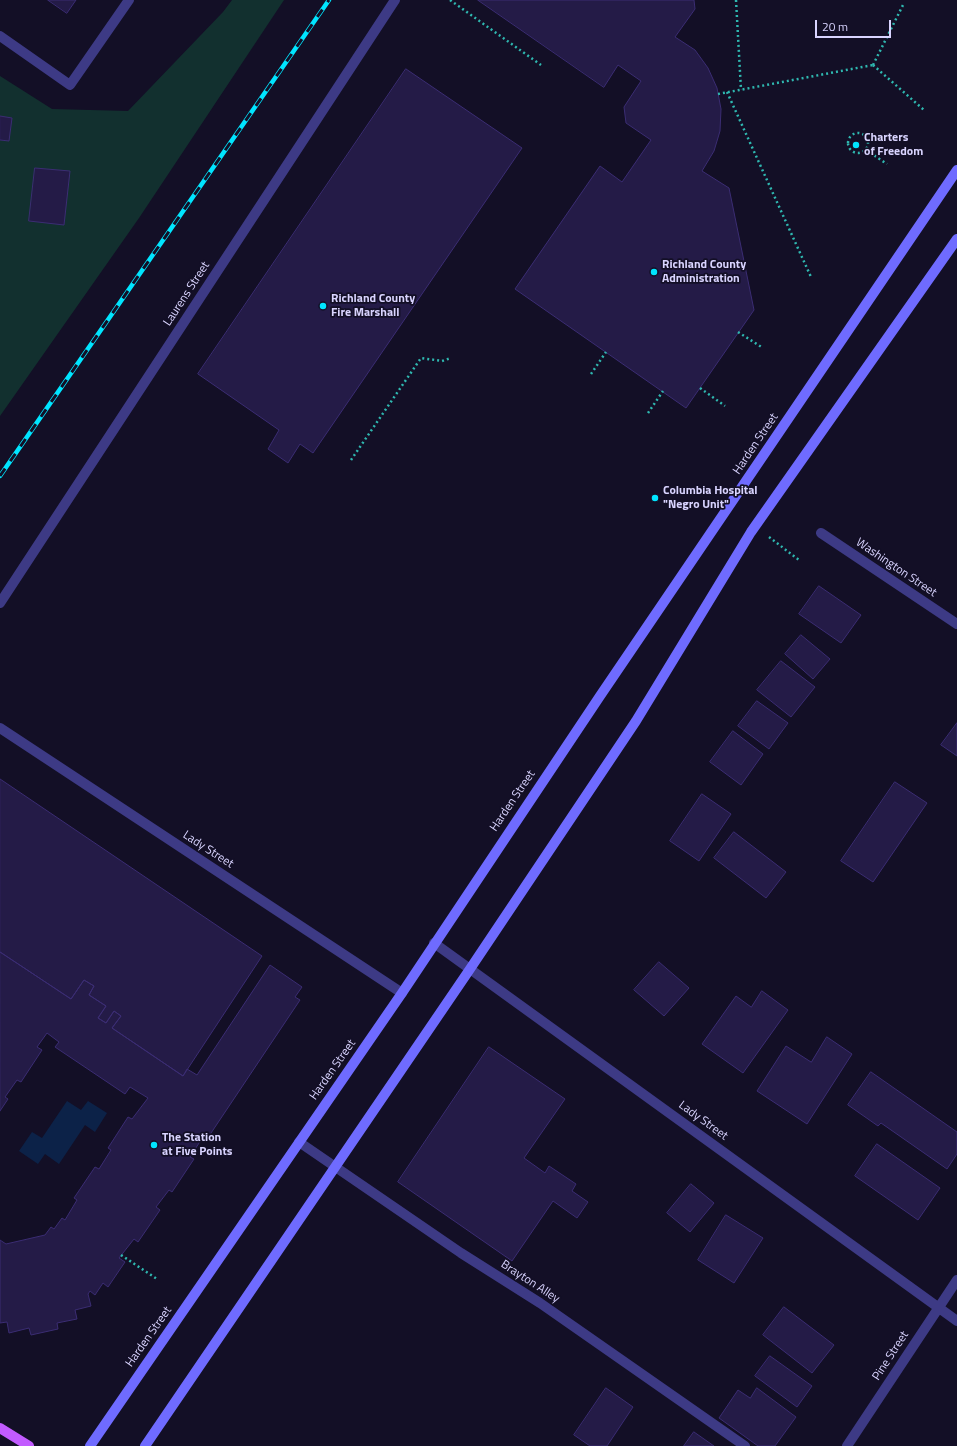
<!DOCTYPE html>
<html>
<head>
<meta charset="utf-8">
<style>
	body { margin:0 }
	#map { position:relative; width:957px; height:1446px; overflow:hidden; background:#130f26; font-family:"Titillium Web",sans-serif }
	canvas { display:block }
	.scale { position:absolute; left:815px; top:20px; width:76px; height:18px; box-sizing:border-box; border:2px solid #d9d4ff; border-top:0; padding-left:5px; font-size:12px; line-height:14px; white-space:nowrap; color:#d9d4ff; -webkit-text-stroke:3px #130f26; paint-order:stroke }
</style>
</head>
<body>
<div id="map">
<canvas width="957" height="1446"></canvas>
<div class="scale">20 m</div>
</div>
<script>
const ctx = document.querySelector('canvas').getContext('2d');
ctx.lineJoin = 'round';
function paint(path, color) {
  ctx.fillStyle = color;
  ctx.fill(path, 'evenodd');
}
function trace(path, color, width, dash) {
  ctx.strokeStyle = color;
  ctx.lineWidth = width;
  ctx.lineCap = dash ? 'butt' : 'round';
  ctx.setLineDash(dash || []);
  ctx.stroke(path);
}
function write(font, color, halo, rows, align = 'center') {
  ctx.font = font + ' "Titillium Web",sans-serif';
  ctx.lineWidth = 3.5;
  ctx.setLineDash([]);
  ctx.textBaseline = 'middle';
  ctx.strokeStyle = halo;
  ctx.fillStyle = color;
  for (const [text, x, y, turn = 0] of rows) {
    ctx.save();
    ctx.translate(x, y);
    ctx.rotate((+turn || 0) * Math.PI / 180);
    ctx.textAlign = isNaN(turn) ? turn : align;
    if (halo) ctx.strokeText(text, 0, 0);
    ctx.fillText(text, 0, 0);
    ctx.restore();
  }
}
const green = new Path2D(`
	M232 0H284L139 218 0 416V76L52 109 128 111 223 12Z`);
const water = new Path2D(`
	M67 1101 81 1110 88 1101 107 1113 95 1132 85 1125 59 1164 45 1154 38 1164 19 1151 32 1132 42 1138Z`);
const building = new Path2D(`
	M48 0H76L67 13Z
	M478 0H694L695 9 675 37 695 50 708 68 717 88 721 109 720 131 714 151 702 171 729 188 754 310 686 408 515 289 600 166 622 182 651 140 626 123 624 107 641 81 618 65 604 87Z
	M406 69 522 148 313 453 300 444 288 463 268 449 279 430 198 374Z
	M0 116 12 118 9 141 0 140Z
	M35 168 70 171 64 225 29 221Z
	M819 586 861 615 841 643 799 614Z
	M801 635 830 659 813 679 785 654Z
	M781 661 815 687 791 717 757 690Z
	M757 701 788 723 769 749 738 726Z
	M957 723V756L941 745Z
	M733 731 763 754 741 785 710 762Z
	M0 779 262 956 183 1076 112 1028 121 1016 114 1011 106 1023 98 1018 106 1006 89 995 94 986 84 980 71 999 0 952Z
	M895 782 927 803 873 882 841 861Z
	M702 794 731 814 699 861 670 841Z
	M734 832 786 872 766 898 714 858Z
	M0 952 71 999 84 980 94 986 89 995 106 1006 98 1018 106 1023 114 1011 121 1016 112 1028 183 1076 187 1069 197 1075 270 965 302 987 295 997 300 1000 205 1142 201 1140 190 1157 194 1159 172 1192 169 1190 156 1207 160 1210 138 1242 134 1239 119 1258 125 1262 108 1287 103 1283 95 1295 90 1291 88 1294 91 1306 75 1310 77 1319 57 1323 58 1329 31 1335 29 1328 9 1333 7 1322 0 1323V1240L6 1244 45 1235 51 1227 54 1229 62 1218 65 1220 77 1200 74 1198 95 1167 99 1169 111 1150 108 1148 128 1117 132 1119 148 1098 130 1087 125 1094 55 1047 59 1042 47 1033 37 1047 42 1050 21 1082 17 1080 5 1097 8 1099 0 1111Z
	M659 962 689 988 664 1016 634 990Z
	M762 991 788 1010 743 1073 702 1044 736 996 751 1007Z
	M827 1037 852 1054 807 1124 757 1091 786 1046 811 1062Z
	M489 1047 565 1099 524 1158 545 1173 549 1166 576 1184 572 1191 588 1202 577 1218 553 1201 512 1261 398 1182Z
	M871 1072 957 1132V1154L947 1169 881 1123 878 1126 848 1105Z
	M877 1144 940 1188 918 1220 855 1176Z
	M691 1184 714 1203 690 1232 667 1213Z
	M726 1215 763 1238 734 1283 698 1260Z
	M784 1307 834 1345 812 1373 763 1335Z
	M770 1356 812 1386 797 1407 755 1376Z
	M606 1388 633 1407 607 1446H590L574 1435Z
	M757 1388 796 1417 775 1446H758L719 1418 738 1390 750 1398Z
	M694 1432 714 1446H684Z`);
const path = new Path2D(`
	M450 0 541 65
	M736 0 741 90
	M873 65 904 3
	M873 65 924 110
	M727 92 811 277
	M718 94 873 65
	M848 143a10 10 0 1 1 20 0a10 10 0 1 1-20 0Z
	M866 150 887 164
	M738 332 763 348
	M591 374 606 352
	M700 388 725 406
	M648 413 663 391
	M351 460 421 358 442 361 451 358
	M769 537 799 560
	M121 1255 157 1279`);
const service = new Path2D(`
	M299 1142 461 1253 540 1303 745 1446`);
const minor = new Path2D(`
	M0 36 70 85 129 0
	M821 533 957 624
	M0 603 395 0
	M0 728 402 993
	M434 943 957 1321
	M847 1446 957 1280`);
const secondary = new Path2D(`
	M90 1446 402 993 600 696 957 170
	M145 1446 470 969 636 721 751 532 957 239`);
const primary = new Path2D(`
	M0 1428 29 1446`);
const rail = new Path2D(`
	M0 476 329 0`);
const markers = [
	[856,145,4,"#00e5ff"],
	[654,272,4,"#00e5ff"],
	[323,306,4,"#00e5ff"],
	[655,498,4,"#00e5ff"],
	[154,1145,4,"#00e5ff"]
];
const poiNames = [
	["Charters",864,138],
	["of Freedom",864,152],
	["Richland County",662,265],
	["Administration",662,279],
	["Richland County",331,299],
	["Fire Marshall",331,313],
	["Columbia Hospital",663,491],
	["\"Negro Unit\"",663,505],
	["The Station",162,1138],
	["at Five Points",162,1152]
];
const streetNames = [
	["Laurens Street",187,294,-57],
	["Harden Street",756,444,-56],
	["Washington Street",896,568,34],
	["Harden Street",513,801,-56],
	["Lady Street",208,850,33],
	["Harden Street",333,1070,-55],
	["Lady Street",703,1121,36],
	["Brayton Alley",530,1282,33],
	["Harden Street",149,1337,-55],
	["Pine Street",891,1356,-57]
];
paint(green, '#12302f');
paint(water, '#0c2248');
paint(building, '#241b47');
trace(building, '#3b2d73', 1);
trace(path, '#2fb8b0', 2.5, [2, 3]);
trace(service, '#3d3a85', 10);
trace(minor, '#3d3a85', 10);
trace(secondary, '#6f6bff', 10);
trace(primary, '#c25bff', 10);
trace(rail, '#00e5ff', 4.5);
trace(rail, '#130f26', 3, [9]);
for (const [x, y, r, color] of markers) {
  const dot = new Path2D();
  dot.arc(x, y, r, 0, 2 * Math.PI);
  ctx.fillStyle = color;
  ctx.fill(dot);
  trace(dot, '#130f26', 1.5);
}
write('bold 12px', '#d9d4ff', '#130f26', poiNames, 'left');
write('12px', '#d9d4ff', '#130f26', streetNames);
</script>
</body>
</html>
